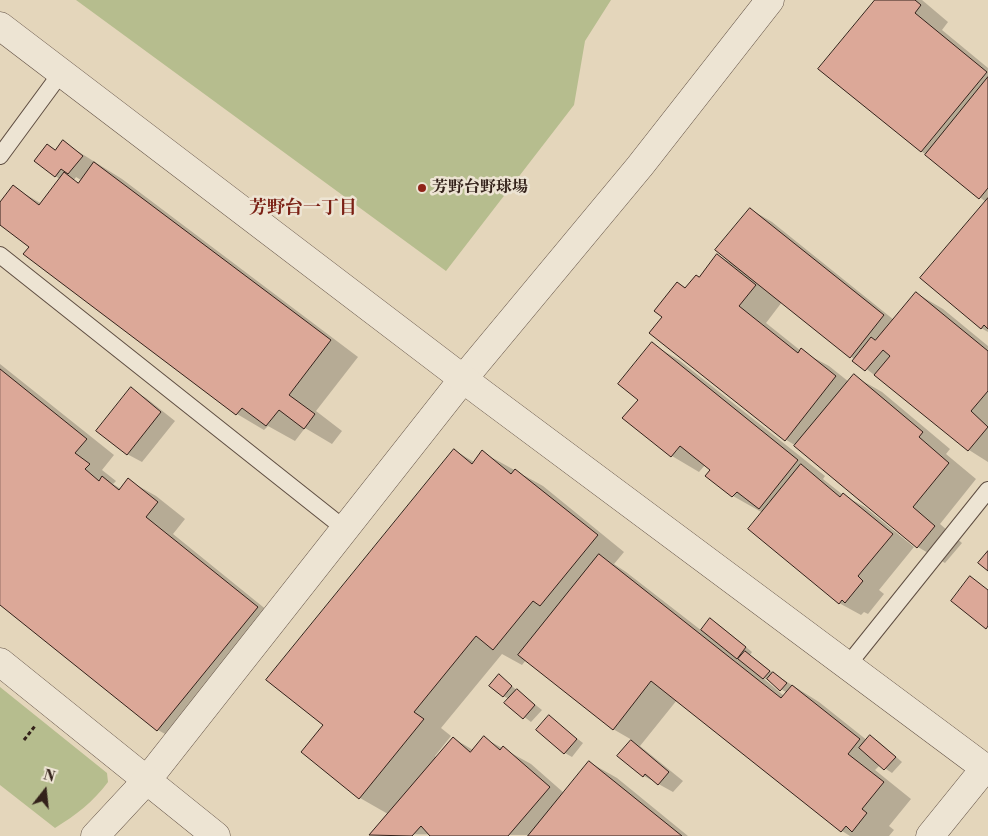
<!DOCTYPE html>
<html>
<head>
<meta charset="utf-8">
<style>
	body { margin:0 }
	#map { position:relative; width:988px; height:836px; overflow:hidden; background:#e4d6bb; font-family:"Libre Bodoni",serif }
	canvas { display:block }
	.north { position:absolute; left:20px; top:766px; width:50px; height:50px; -webkit-text-stroke:4px #ede4d3; paint-order:stroke; rotate:16deg; font-size:14px; font-weight:700; line-height:20px; text-align:center; color:#33211a }
	.north::after { content:''; display:block; margin:auto; width:18px; height:22px; background:#33211a; clip-path:polygon(50% 0,100% 100%,50% 72%,0 100%) }
</style>
</head>
<body>
<div id="map">
<canvas width="988" height="836"></canvas>
<div class="north">N</div>
</div>
<script>
const ctx = document.querySelector('canvas').getContext('2d');
ctx.lineJoin = 'round';
function paint(path, color) {
  ctx.fillStyle = color;
  ctx.fill(path, 'evenodd');
}
function trace(path, color, width, dash) {
  ctx.strokeStyle = color;
  ctx.lineWidth = width;
  ctx.lineCap = dash ? 'butt' : 'round';
  ctx.setLineDash(dash || []);
  ctx.stroke(path);
}
function write(font, color, halo, rows, align = 'center') {
  ctx.font = font + ' "Libre Bodoni","Noto Serif JP",serif';
  ctx.lineWidth = 5;
  ctx.setLineDash([]);
  ctx.textBaseline = 'middle';
  ctx.strokeStyle = halo;
  ctx.fillStyle = color;
  for (const [text, x, y, turn = 0] of rows) {
    ctx.save();
    ctx.translate(x, y);
    ctx.rotate((+turn || 0) * Math.PI / 180);
    ctx.textAlign = isNaN(turn) ? turn : align;
    if (halo) ctx.strokeText(text, 0, 0);
    ctx.fillText(text, 0, 0);
    ctx.restore();
  }
}
const green = new Path2D(`
	M76 0H611L585 41 574 105 446 271Z
	M0 687 107 773 108 782C93 802 76 815 55 828L0 785Z`);
const shadow = new Path2D(`
	M877 0H922L948 22 942 30 988 68V332L981 328 986 202 921 151Z
	M63 142 122 179 358 357 316 411 342 431 332 444 305 428 295 441 268 426 264 430 237 414 25 254 30 247 0 224V204L13 187 42 204 60 179 55 176 48 145 56 150ZM76 177 81 180 79 183 74 180Z
	M750 209 772 222 894 320 916 293 943 309 988 346V462L969 450 782 302 766 323 801 351 829 366 849 382 854 376 882 392 950 449 946 454 976 479 940 524 962 543 945 563 918 547 796 446 785 439 663 317 678 283 686 288 699 278 718 255 731 263Z
	M652 344 679 360 825 476 823 479 843 495 865 507 914 547 879 590 884 594 868 614 864 612 861 615 839 603 763 513 733 496 707 475 711 470 705 465 699 472 672 456 639 400Z
	M0 364 114 455 102 470 116 481 113 484 121 489 128 480 156 496 185 519 173 534 284 624 186 746 158 730 0 604Z
	M131 389 146 398 175 421 142 462 127 454Z
	M454 450 474 462 482 452 543 486 624 552 614 564 626 572 702 631 711 620 718 624 752 652 750 655 776 675 819 702 868 741 871 737 878 741 902 762 892 773 880 765 875 770 911 799 889 826 894 830 889 836H850L842 831 677 700 640 746 683 781 673 792 644 776 619 756 632 740 613 729 526 660 522 665 502 654 441 728 451 736 435 756 436 758 453 738 473 750 484 738 531 764 564 793 589 762 617 778 688 836 371 834 388 814 360 798 303 752 325 725ZM762 677 771 682 787 693 784 696Z
	M499 676 542 710 531 722 506 703 509 699 503 696Z
	M549 717 583 743 572 757 565 753Z`);
const building = new Path2D(`
	M875 0H915L921 5 915 13 987 72 921 152 818 69Z
	M988 77V188L979 199 925 155Z
	M63 140 83 156 68 174 61 169 55 177 34 161 47 144 55 150Z
	M94 162 331 340 289 395 315 414 304 429 279 410 266 426 242 408 236 415 23 254 29 247 0 225V202L13 185 39 205 64 172 78 183Z
	M988 198V329L984 325 981 329 920 278Z
	M750 208 884 315 850 358 715 250Z
	M717 254 756 285 739 306 798 353 801 348 836 376 785 441 649 333 662 317 654 311 677 282 685 288 696 275 699 277Z
	M916 292 988 351V391L971 411 988 427 968 451 874 375 890 356 883 350 865 371 852 361 871 337 875 340Z
	M652 342 798 460 759 509 737 492 732 497 705 476 710 470 680 446 671 457 622 418 638 400 618 384Z
	M0 369 87 439 75 453 90 464 85 469 99 481 102 476 119 490 128 478 158 502 146 517 258 607 157 731 0 605Z
	M854 374 923 432 919 437 949 463 913 507 935 526 917 548 794 446Z
	M131 387 161 412 127 455 96 431Z
	M454 449 472 464 482 450 511 474 515 469 598 535 540 606 533 601 493 650 476 636 414 712 424 719 359 799 301 752 323 725 266 680Z
	M801 464 840 497 843 493 893 534 858 576 863 581 845 603 842 600 839 604 748 529Z
	M988 551V571L978 563Z
	M599 554 781 698 792 685 860 739 848 754 884 782 862 809 867 813 852 832 846 826 841 832 651 681 613 730 518 655Z
	M970 576 988 590V626L986 629 951 601Z
	M710 618 746 647 737 659 701 630Z
	M745 651 770 671 763 679 738 659Z
	M773 672 787 683 780 691 767 679Z
	M499 674 512 686 503 697 489 686Z
	M517 689 535 705 523 719 504 703Z
	M549 715 577 739 564 754 536 730Z
	M870 735 896 757 884 770 859 748Z
	M484 736 500 750 503 746 550 787 508 836H430L421 826 412 836 369 835 453 737 470 752Z
	M631 740 669 772 658 785 645 774 643 777 617 756Z
	M589 761 682 836H528Z`);
const path = new Path2D(`
	M24 740 35 726`);
const service = new Path2D(`
	M0 156 61 73
	M0 255 345 529
	M847 666 988 490`);
const minor = new Path2D(`
	M0 662 216 836
	M147 780 463 379 640 166 770 0`);
const tertiary = new Path2D(`
	M0 26 483 394 985 768 930 836
	M95 836 147 780`);
const markers = [
	[422,188,5,"#8f2418"]
];
const poiNames = [
	["芳野台野球場",432,188]
];
const neighbourhoodNames = [
	["芳野台一丁目",303,209]
];
paint(green, '#b6bd8e');
paint(shadow, '#0003');
paint(building, '#dca898');
trace(building, '#33211a', 1);
trace(service, '#5f4e42', 18);
trace(minor, '#5f4e42', 29);
trace(tertiary, '#5f4e42', 29);
trace(path, '#33211a', 3, [4, 2.5]);
trace(service, '#ede4d3', 16);
trace(minor, '#ede4d3', 28);
trace(tertiary, '#ede4d3', 28);
for (const [x, y, r, color] of markers) {
  const dot = new Path2D();
  dot.arc(x, y, r, 0, 2 * Math.PI);
  ctx.fillStyle = color;
  ctx.fill(dot);
  trace(dot, '#ede4d3', 2);
}
write('bold 16px', '#33211a', '#ede4d3', poiNames, 'left');
write('bold 18px', '#7a1f14', '#ede4d3', neighbourhoodNames);
</script>
</body>
</html>
